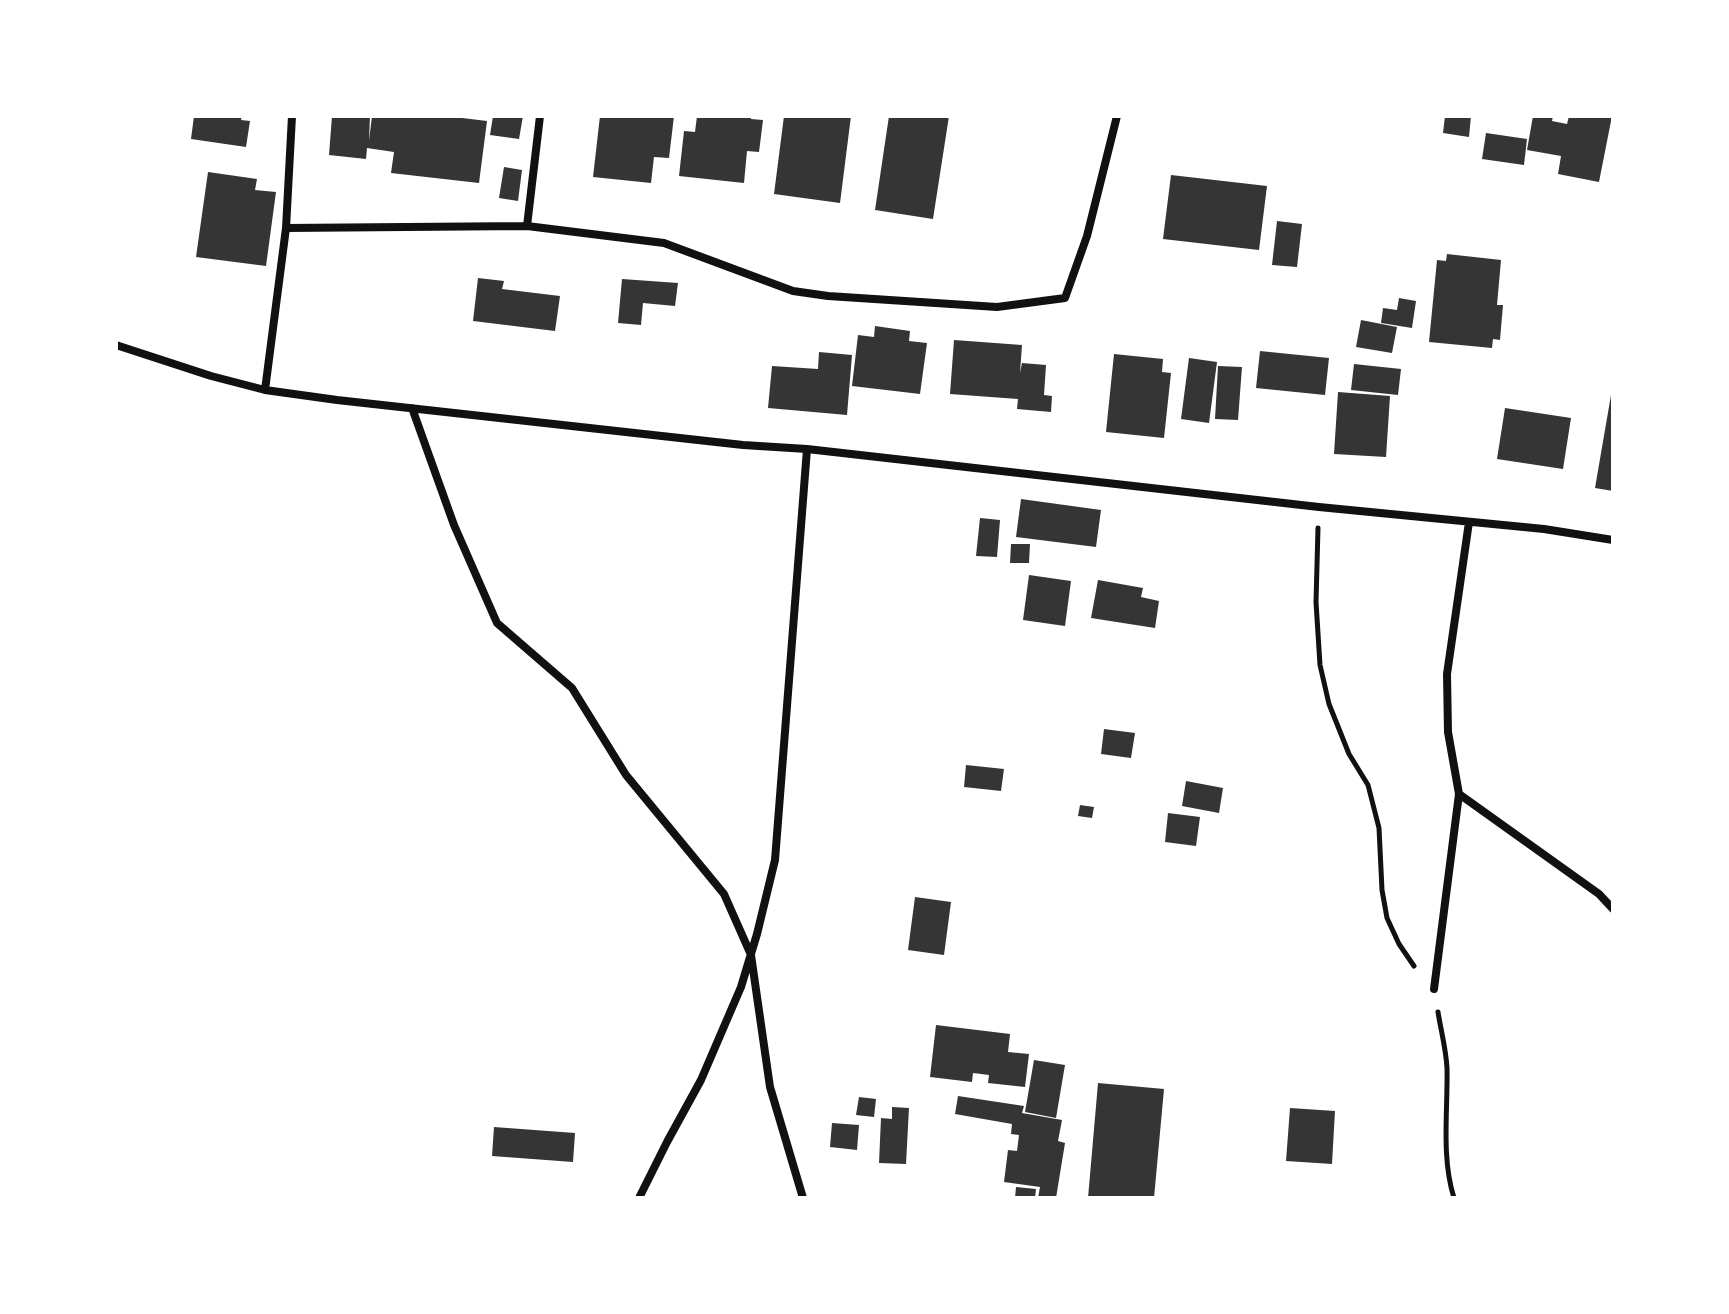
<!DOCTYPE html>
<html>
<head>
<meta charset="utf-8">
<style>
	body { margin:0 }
	#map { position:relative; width:1729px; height:1314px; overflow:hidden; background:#fff; font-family:"Open Sans",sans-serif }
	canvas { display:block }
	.frame { position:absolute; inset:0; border:118px solid #fff; pointer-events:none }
</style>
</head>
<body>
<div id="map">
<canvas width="1729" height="1314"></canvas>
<div class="frame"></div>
</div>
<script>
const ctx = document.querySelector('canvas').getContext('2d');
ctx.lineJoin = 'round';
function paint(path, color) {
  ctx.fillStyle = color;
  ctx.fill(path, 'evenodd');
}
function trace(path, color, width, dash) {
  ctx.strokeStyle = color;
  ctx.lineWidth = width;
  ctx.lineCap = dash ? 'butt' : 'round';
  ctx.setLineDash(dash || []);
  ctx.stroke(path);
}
const building = new Path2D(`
	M194 116H242L241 120 250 121 246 147 191 139Z
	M332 116H370L369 141 372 116H446L487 121 479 183 391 173 394 152 367 148 366 159 329 155Z
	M493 116H523L519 139 490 135Z
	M600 116H674L669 158 654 157 651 183 593 177Z
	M697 116H751V119L763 120 759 152 747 151 744 183 679 176 684 131 695 132Z
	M784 116H851L840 203 774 194Z
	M889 116H949L933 219 875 210Z
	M1445 116H1471L1469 137 1443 133Z
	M1533 116H1553L1552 121 1567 124 1569 116H1612L1599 182 1558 174 1561 156 1527 150Z
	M1486 133 1527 139 1524 165 1482 159Z
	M504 167 522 170 518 201 499 198Z
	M208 172 257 179 255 190 276 192 266 266 196 257Z
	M1171 175 1267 186 1259 250 1163 239Z
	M1277 221 1302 224 1297 267 1272 265Z
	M1447 254 1501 260 1497 305H1503L1500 340 1493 339 1492 348 1429 342 1437 260 1446 261Z
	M478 278 504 281 502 289 560 296 555 331 473 321Z
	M622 279 678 283 675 306 643 303 641 325 618 323Z
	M1399 298 1416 301 1412 328 1381 323 1383 308 1397 310Z
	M1361 320 1397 327 1392 353 1356 347Z
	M875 326 910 331 909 341 927 343 920 394 852 386 858 335 874 337Z
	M954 340 1022 345 1020 373 1022 363 1046 365 1044 395 1052 396 1051 412 1017 409 1018 399 950 394Z
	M1260 351 1329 358 1325 395 1256 388Z
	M819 352 852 355 847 415 768 408 772 366 818 369Z
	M1114 354 1163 359 1162 372 1171 373 1164 438 1106 432Z
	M1189 358 1217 362 1209 423 1181 419Z
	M1354 364 1401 369 1398 395 1351 390Z
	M1218 366 1242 367 1238 420 1215 419Z
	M1338 392 1390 396 1386 457 1334 454Z
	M1611 395H1613V491L1595 488Z
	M1505 408 1571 418 1563 469 1497 459Z
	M1021 499 1101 510 1096 547 1016 537Z
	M980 518 1000 520 997 557 976 556Z
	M1011 544H1030L1029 563H1010Z
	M1029 575 1071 581 1065 626 1023 620Z
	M1098 580 1143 588 1141 597 1159 601 1155 628 1091 618Z
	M1104 729 1135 733 1131 758 1101 754Z
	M966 765 1004 769 1001 791 964 787Z
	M1186 781 1223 788 1219 813 1182 806Z
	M1080 805 1094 807 1092 818 1078 816Z
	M1168 813 1200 817 1196 846 1165 842Z
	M915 897 951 902 944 955 908 950Z
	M936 1025 1010 1034 1008 1052 1029 1054 1025 1087 988 1083 989 1075 973 1073 972 1082 930 1077Z
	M1034 1060 1065 1065 1056 1118 1025 1112Z
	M1098 1083 1164 1089 1154 1198H1088Z
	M958 1096 1024 1106 1022 1113 1062 1120 1058 1141 1065 1143 1056 1198H1038L1040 1187 1004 1182 1008 1150 1017 1151 1019 1135 1011 1134 1012 1124 955 1114Z
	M859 1097 876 1099 874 1117 856 1115Z
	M892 1107 909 1108 906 1164 879 1163 881 1118 892 1119Z
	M1290 1108 1335 1111 1332 1164 1286 1161Z
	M832 1123 859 1125 857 1150 830 1147Z
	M494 1127 575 1133 573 1162 492 1156Z
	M1016 1187 1036 1189 1035 1198H1015Z`);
const path = new Path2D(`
	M1318 528 1316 602 1320 665 1329 704 1349 754 1368 785 1379 828 1382 890 1387 918 1399 944 1414 966
	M1438 1012C1441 1031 1446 1049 1447 1068 1448 1110 1441 1157 1454 1198`);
const minor = new Path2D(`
	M527 226 664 243 793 291 828 296 997 307 1065 298 1087 236 1117 116
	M286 228 527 226 540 116
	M116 345 211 376 265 390 337 400 743 445 807 449 1319 507 1544 529 1613 540
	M265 390 286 228 292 116
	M412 408 454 525 497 623 572 688 626 775 724 894 751 955 770 1087 803 1198
	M1459 794 1599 894 1613 909
	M1434 989 1459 794 1448 732 1447 674 1469 522
	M639 1198 667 1142 701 1080 741 987 757 934 775 860 807 449`);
paint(building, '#353535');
trace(path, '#111', 5);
trace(minor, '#111', 8);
</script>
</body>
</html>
